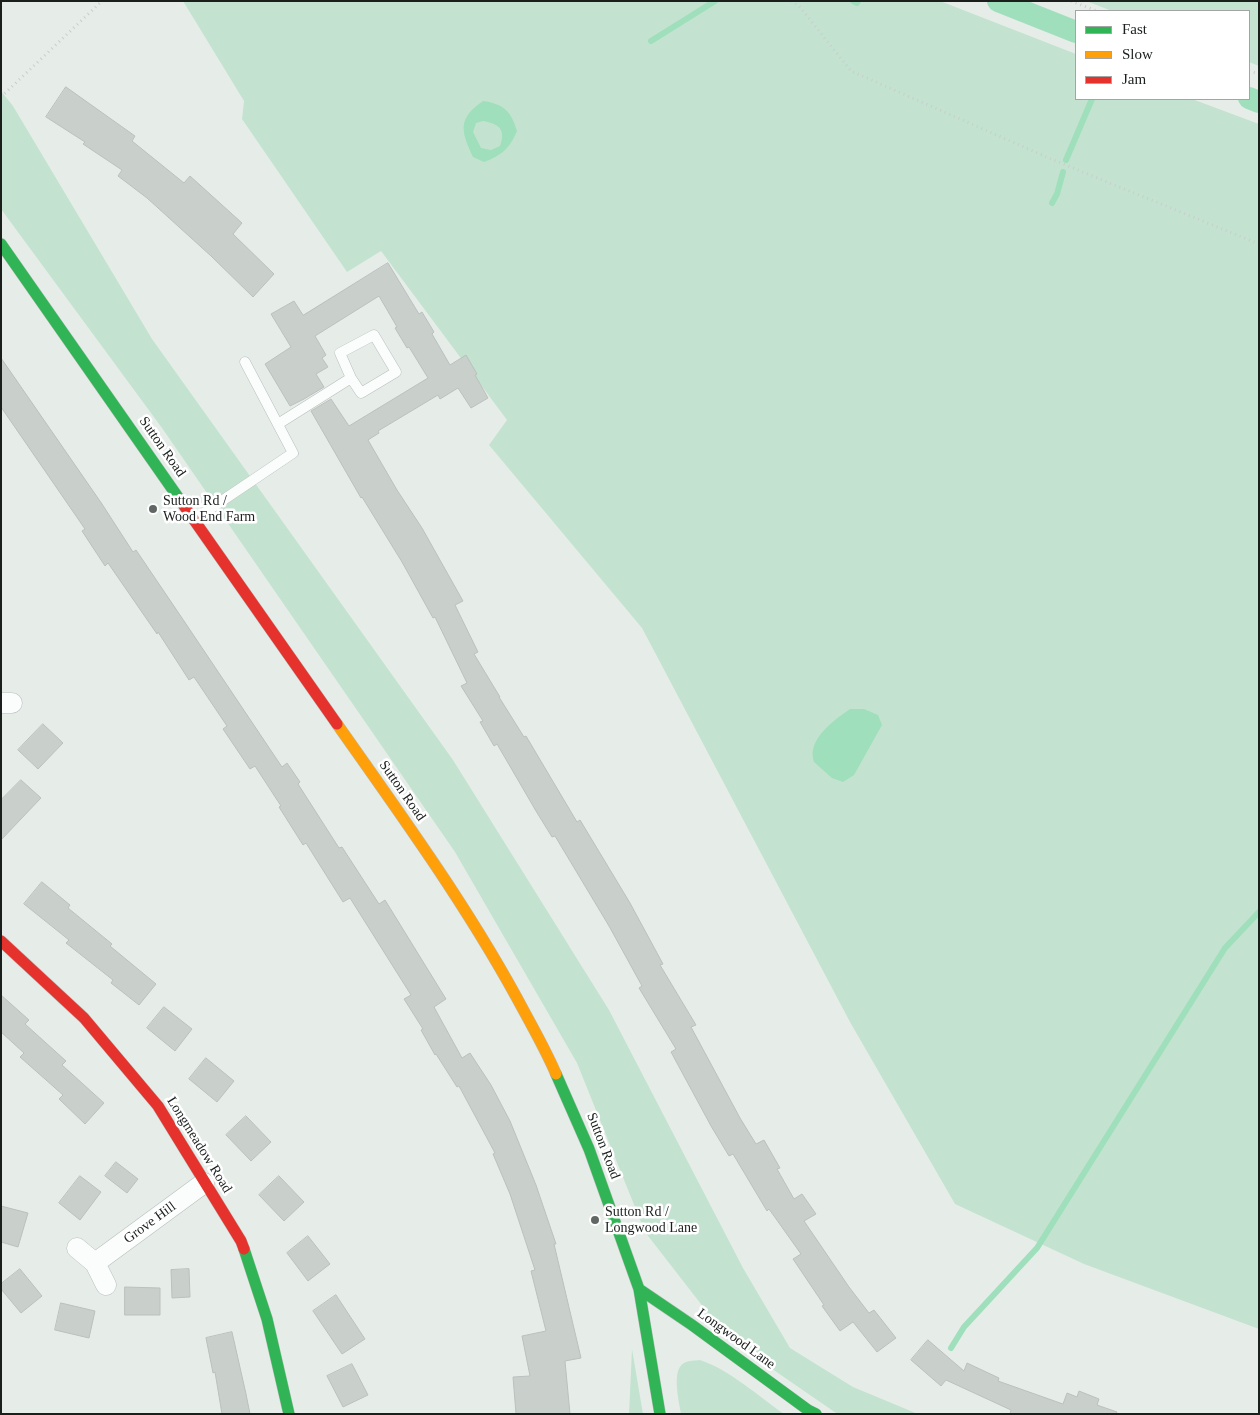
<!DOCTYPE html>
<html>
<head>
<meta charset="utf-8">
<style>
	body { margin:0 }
	#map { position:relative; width:1260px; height:1415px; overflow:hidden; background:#e6ede9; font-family:Georgia,serif }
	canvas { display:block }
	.frame { position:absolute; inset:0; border:2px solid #1a1f1c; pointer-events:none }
	.legend { position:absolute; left:1075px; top:10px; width:175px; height:90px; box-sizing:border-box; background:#fff; border:1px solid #a3a5a4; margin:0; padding:6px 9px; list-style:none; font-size:15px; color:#1a1f1c }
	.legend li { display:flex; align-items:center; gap:10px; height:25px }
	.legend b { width:25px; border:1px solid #a3a5a4 }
</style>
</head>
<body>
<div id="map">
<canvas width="1260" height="1415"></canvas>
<div class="frame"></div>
<ul class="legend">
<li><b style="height:6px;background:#30b455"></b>Fast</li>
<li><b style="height:6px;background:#ff9f0a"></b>Slow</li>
<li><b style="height:6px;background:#e5322d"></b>Jam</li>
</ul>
</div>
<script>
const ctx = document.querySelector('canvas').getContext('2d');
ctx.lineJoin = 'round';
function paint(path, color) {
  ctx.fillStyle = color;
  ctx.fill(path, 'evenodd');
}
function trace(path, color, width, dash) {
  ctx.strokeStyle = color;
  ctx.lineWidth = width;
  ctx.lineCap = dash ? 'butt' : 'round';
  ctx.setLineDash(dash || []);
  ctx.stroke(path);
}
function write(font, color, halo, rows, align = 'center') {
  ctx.font = font + ' Georgia,serif';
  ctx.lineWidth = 5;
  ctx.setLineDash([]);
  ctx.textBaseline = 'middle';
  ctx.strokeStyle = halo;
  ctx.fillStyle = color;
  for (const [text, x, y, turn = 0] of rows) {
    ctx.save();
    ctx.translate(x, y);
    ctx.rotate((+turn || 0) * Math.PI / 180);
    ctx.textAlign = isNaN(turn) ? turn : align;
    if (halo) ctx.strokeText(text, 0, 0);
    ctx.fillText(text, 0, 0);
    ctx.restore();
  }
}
const green = new Path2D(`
	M183 1H940L1076 54V99H1192L1259 124V1329L1084 1264 955 1204 850 1022 642 628 489 445 507 420 381 251 347 272 242 119 244 101Z
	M1086 1H1259V66L1249 62V11H1112Z
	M1 91 13 106 152 339 453 760 609 1010 743 1268 790 1348 853 1387 918 1414 836 1413 765 1364 711 1317 645 1232 577 1063 455 852 162 428 1 209Z
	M632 1349 643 1414H629Z
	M700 1360C728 1369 760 1397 784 1414H681C679 1401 671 1370 684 1363 689 1360 695 1361 700 1360Z`);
const water = new Path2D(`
	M483 101C504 104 511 111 517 131 510 148 501 156 484 162L473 157C461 131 457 119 483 101ZM483 121C499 124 506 129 500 146L491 150 481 148 473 132 476 123Z
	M850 709H864L878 715 882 725 854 775 843 782 832 778 814 762C813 759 812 753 813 750 816 733 837 718 850 709Z`);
const stream = new Path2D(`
	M853 1 857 3 858 1
	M651 41 715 1
	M1066 160 1092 99
	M1052 203 1057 194 1063 172
	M951 1348 964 1327 1037 1248 1225 948 1259 912`);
const canal = new Path2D(`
	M998 1 1076 32
	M1249 98 1259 102`);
const building = new Path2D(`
	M66 87 135 136 132 141 184 183 190 176 242 223 233 234 274 274 253 297 211 256 147 198 118 176 122 170 83 144 85 142 46 117Z
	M388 263 419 314 422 312 434 332 432 334 450 365 466 355 477 374 475 375 488 398 471 408 458 388 440 399 438 395 378 431 379 433 368 440 397 490 422 528 463 601 455 605 478 652 474 654 500 697H499L524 737 526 736 577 822 580 820 630 903 663 964 660 965 696 1025 691 1027 740 1118 756 1144 764 1140 780 1168 777 1169 794 1199 802 1194 816 1214 804 1221 849 1287 869 1313 874 1310 896 1338 877 1352 853 1322 840 1331 822 1306 824 1305 793 1259 801 1254 769 1209 767 1211 733 1154 729 1156 711 1126 671 1052 676 1049 639 988 642 986 609 926 555 836 552 837 536 811 497 744 494 746 480 722 483 721 461 686 467 683 435 617 433 618 402 562 362 497 361 498 311 411 331 399 349 426 428 378 409 347 407 348 395 328 397 327 379 296 315 336 326 355 322 358 328 367 316 374 324 387 304 399 290 406 265 364 291 347 271 314 294 301 303 315Z
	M1 358 102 504 133 552 136 550 182 618 282 767 287 763 300 782 298 784 339 848 342 847 379 904 385 900 446 999 434 1007 462 1058 470 1053 491 1085 510 1121 536 1185 556 1244H554L581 1358 565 1361 570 1414H516L513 1377 530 1376 522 1336 546 1331 531 1271 535 1270 510 1194 493 1154 495 1153 459 1086 457 1087 436 1054 435 1055 421 1030 423 1029 404 999 411 995 350 898 343 902 306 843 303 845 279 807 281 806 255 766 250 769 223 729 227 726 194 677 189 680 158 632 157 634 108 563 105 566 82 531 85 529 1 407Z
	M43 724 63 743 38 769 18 750Z
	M21 780 41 798 1 840V800Z
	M42 882 70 905 68 908 112 944 110 946 156 984 139 1005 111 983 113 980 66 943 69 940 24 904Z
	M1 995 29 1020 25 1024 66 1061 62 1065 104 1103 85 1124 59 1099 63 1095 20 1057 24 1053 1 1032Z
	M164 1007 192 1029 175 1051 147 1028Z
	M206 1058 234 1081 217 1102 189 1079Z
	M246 1116 271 1142 251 1161 226 1135Z
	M116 1162 138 1179 127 1193 105 1176Z
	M80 1176 101 1192 80 1220 59 1203Z
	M279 1176 304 1202 284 1221 259 1195Z
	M1 1206 28 1213 18 1247 1 1242Z
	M308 1236 330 1264 308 1281 287 1253Z
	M20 1269 42 1296 21 1313 1 1289V1284Z
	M189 1269 190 1297 172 1298 171 1270Z
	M125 1287 160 1288V1315H125Z
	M336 1295 365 1339 342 1354 313 1311Z
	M61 1303 95 1311 89 1338 55 1330Z
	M232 1332 246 1394 250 1414H222L215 1372 213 1373 206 1338Z
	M928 1340 964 1371 967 1363 999 1378 998 1381 1063 1404 1067 1393 1077 1397 1079 1391 1099 1399 1097 1405 1117 1412 1116 1414H1010L1011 1410 946 1380 941 1386 911 1360Z
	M352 1364 368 1395 343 1407 327 1376Z`);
const path = new Path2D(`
	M791 1 799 6 851 71 1051 159 1259 244
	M1071 1 1097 11
	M1249 71 1259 74
	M1 97 102 1`);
const lane = new Path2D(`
	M278 424 351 378 361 393 396 372 374 335 340 353 351 378
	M195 519 293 453 245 362`);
const street = new Path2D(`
	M1 703H12
	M77 1248 95 1263 106 1285
	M95 1263 204 1183`);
const fast = new Path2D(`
	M1 244 180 500
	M556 1074 589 1149 639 1289 660 1414
	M244 1249 267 1319 289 1414
	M639 1289 692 1325 808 1410 816 1414`);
const slow = new Path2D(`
	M337 724C403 818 471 911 525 1013 536 1033 547 1053 556 1074`);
const jam = new Path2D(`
	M180 500 337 724
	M1 941 84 1018 158 1106 241 1241 244 1249`);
const markers = [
	[153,509,5,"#616764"],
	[595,1220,5,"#616764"]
];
const streetNames = [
	["Sutton Road",162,447,55],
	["Sutton Road",402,791,55],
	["Longmeadow Road",199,1145,58],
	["Sutton Road",603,1146,69],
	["Grove Hill",150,1223,-36],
	["Longwood Lane",736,1339,36]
];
const poiNames = [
	["Sutton Rd /",163,501],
	["Wood End Farm",163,517],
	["Sutton Rd /",605,1212],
	["Longwood Lane",605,1228]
];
paint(green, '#c3e3d0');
paint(water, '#9fdfbc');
trace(stream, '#9fdfbc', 6);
trace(canal, '#9fdfbc', 22);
paint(building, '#c9cfcb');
trace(building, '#bbc0be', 1);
trace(lane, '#b9bfbb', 11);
trace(street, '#b9bfbb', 21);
trace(fast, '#b9bfbb', 12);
trace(slow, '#b9bfbb', 12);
trace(jam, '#b9bfbb', 12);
trace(path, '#cacdcc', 3, [1, 4]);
trace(lane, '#fbfcfc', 10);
trace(street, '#fbfcfc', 20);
trace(fast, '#30b455', 11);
trace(slow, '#ff9f0a', 11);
trace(jam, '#e5322d', 11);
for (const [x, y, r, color] of markers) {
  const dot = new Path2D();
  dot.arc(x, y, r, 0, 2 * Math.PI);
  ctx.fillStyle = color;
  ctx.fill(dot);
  trace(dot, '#fff', 2);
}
write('14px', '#1a1f1c', '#fff', streetNames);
write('14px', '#1a1f1c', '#fff', poiNames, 'left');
</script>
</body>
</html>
